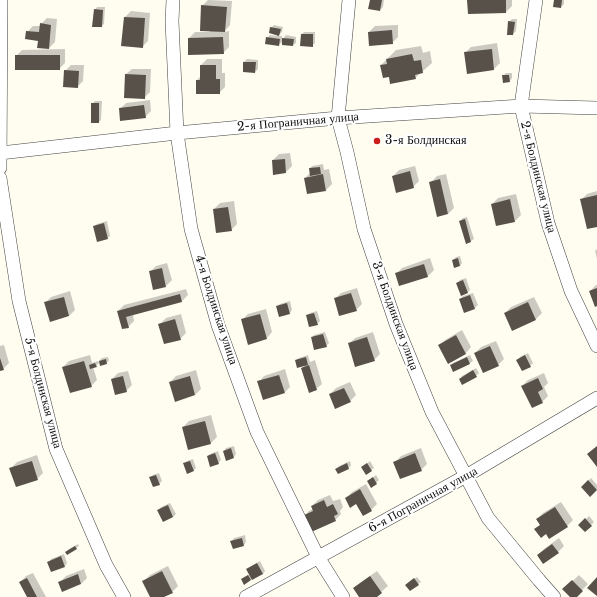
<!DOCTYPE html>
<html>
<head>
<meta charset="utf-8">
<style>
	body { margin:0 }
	canvas { display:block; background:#fffdf0 }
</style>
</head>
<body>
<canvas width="597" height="597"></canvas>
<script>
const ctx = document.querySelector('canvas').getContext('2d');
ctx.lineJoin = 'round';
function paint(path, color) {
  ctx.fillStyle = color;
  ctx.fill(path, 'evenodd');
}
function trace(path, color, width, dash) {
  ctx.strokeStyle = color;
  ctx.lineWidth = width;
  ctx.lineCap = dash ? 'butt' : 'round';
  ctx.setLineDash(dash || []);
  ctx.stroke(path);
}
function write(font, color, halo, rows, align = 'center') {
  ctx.font = font + ' "Libre Baskerville",serif';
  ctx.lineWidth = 4;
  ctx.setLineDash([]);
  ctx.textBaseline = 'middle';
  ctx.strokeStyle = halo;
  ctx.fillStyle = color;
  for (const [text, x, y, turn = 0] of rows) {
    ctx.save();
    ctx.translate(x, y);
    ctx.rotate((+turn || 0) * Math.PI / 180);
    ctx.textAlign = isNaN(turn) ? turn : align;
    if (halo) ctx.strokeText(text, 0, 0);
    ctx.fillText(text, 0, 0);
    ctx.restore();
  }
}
const shadow = new Path2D(`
	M208 0 232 1 230 25 224 32 229 31V47L223 53 189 38 195 32H210L202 6Z
	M371 0H384L383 7 380 10Z
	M468 0H512V6L506 12Z
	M555 0H564V4L561 7Z
	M97 7H105L104 24 101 26 95 10Z
	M131 11 150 13 148 41 142 47 125 17Z
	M47 18 57 19 55 42 49 48 39 40 27 32 33 26H41V24Z
	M512 19H517L516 31 513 34 509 22Z
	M274 25 283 27 282 32 278 36H282V40L286 35 296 37V43L293 45 283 41 279 45 267 38 270 35 277 36V34L271 28Z
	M398 25V37L392 43 369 32 375 26Z
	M304 32H315V43L312 46 302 34Z
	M497 43 500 63 494 69 465 53 471 47Z
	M421 46 423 53 430 51 432 63 415 78 390 76 381 65 396 50Z
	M65 49V63L59 69 16 56 22 50Z
	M207 59H222V73H225V87L219 93 197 80 201 76V65Z
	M247 59 258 60V69L255 72 244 62Z
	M71 65H84L83 81 77 87 65 71Z
	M132 69H151L150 92 144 98 126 74Z
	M506 73H512V78L510 81 503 76Z
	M150 100 151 111 145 117 120 109 126 103Z
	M95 101H102L101 120 99 122 92 104Z
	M290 153 292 166 286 172 273 160 279 154Z
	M323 164 324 170 329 169 332 184 326 190 305 178 310 173V169L312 166Z
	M415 166 419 181 413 187 393 176 399 170Z
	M446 174 454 208 448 214 431 182 437 176Z
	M597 191V226L581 200 587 194Z
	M516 194 521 215 515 221 492 204 498 198Z
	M234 201 237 224 231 230 214 209 220 203Z
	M467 217 474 239 471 241 466 243 460 221 463 218Z
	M107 221 110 236 107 238 95 226 97 224Z
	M597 249V259L595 251Z
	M460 256 462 263 460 266 453 260 456 257Z
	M430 258 434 270 428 276 400 285 396 274 402 268Z
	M167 263 172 280 166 286 150 272 156 266Z
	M466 278 470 290 467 293 457 283 460 280Z
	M596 285H597V305L590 291Z
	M357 288 362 304 356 310 335 299 341 293Z
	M186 289 188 295 182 301 133 314 134 321 128 327 118 311 124 305Z
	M70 291 75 310 69 316 45 303 51 297Z
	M473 293 478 305 475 308 464 312 460 299 463 296Z
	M534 297 542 313 536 319 505 313 511 307Z
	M290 301 292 310 290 313 277 306 280 304Z
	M266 309 272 332 267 338 242 320 248 314Z
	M317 311 320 321 317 324 307 315 310 313Z
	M181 314 186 333 180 339 160 324 166 318Z
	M462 330 471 347 466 353 448 363 439 346 445 340Z
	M325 332 329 343 326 346 312 338 314 335Z
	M373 332 380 354 374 360 349 344 355 338Z
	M496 341 504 359 498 365 475 353 481 347Z
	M4 345 9 363 3 369 0 370V346Z
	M528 353 533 363 530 366 518 360 520 357Z
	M90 355 92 363 98 361V362L102 358 108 357 109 360 107 363 100 362 96 366 93 367 97 380 91 386 63 367 69 361Z
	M308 355 310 362 315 360 322 384 316 389 302 368 306 364 296 360 299 358Z
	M470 355 473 361 470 363 453 371 451 366 453 363Z
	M476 368 479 373 476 376 460 379 462 376Z
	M285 369 290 387 284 393 259 382 264 376Z
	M196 370 201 389 195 395 175 400 170 382 176 376Z
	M128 371 132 385 126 391 112 379 118 373Z
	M544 373 548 383 544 387 548 396 542 402 522 386 528 380Z
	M350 382 356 395 350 401 330 394 336 388Z
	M211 415 217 437 211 443 189 449 183 427 189 421Z
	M234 446 236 454 234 457 224 451 226 448Z
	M421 448 427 464 421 470 395 462 401 456Z
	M218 451 221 460 218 463 208 456 210 454Z
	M37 455 43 473 37 479 11 468 17 462Z
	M193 459 196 468 193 471 184 464 187 461Z
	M350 461 351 465 349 468 338 473 336 469 339 466Z
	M370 461 374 468 371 470 365 465Z
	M159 473 162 481 159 484 151 477 153 475Z
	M376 475 379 480 376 483 371 479Z
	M591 478 597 485V489L590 495 582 487Z
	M366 484 377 504 371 510 346 498 352 492Z
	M330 495 333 501 340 499 343 507 340 511 341 514 335 520 303 517 309 511 313 509 312 506 318 500Z
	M561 502 573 520 567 526 546 533 536 529 541 524 537 519 543 513Z
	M170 503 176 514 173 517 164 521 159 510 161 507Z
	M589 516 594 522 585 531 580 525Z
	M245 535 246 542 244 545 232 541 234 538Z
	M559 538 564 546 558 552 544 563 538 555 544 549Z
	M78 544 79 546 76 548 66 552 69 549Z
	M64 554 67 563 65 566 52 571 49 562 51 559Z
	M260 561 265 571 263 574 252 578 251 580 242 579 250 574 248 569 250 567Z
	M168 566 178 586 172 592 162 597H151L144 581 150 575Z
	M84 569 87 578 81 584 60 582 66 576Z
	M377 571 388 586 375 597H360L354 589 360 583Z
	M33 573 46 597H28L20 582 26 576Z
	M579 575 588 584 575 597H571L564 589Z
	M417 577 421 582 418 584 409 582Z`);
const building = new Path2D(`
	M370 0H382L380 11 368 9Z
	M467 0H506V13L468 14Z
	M554 0H562L561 8 553 7Z
	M201 5 227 7 225 32 200 31Z
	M94 9 103 10 102 27H92Z
	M124 17 145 18 143 48 121 46Z
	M508 21 515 22 513 35H507Z
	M40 23 51 25 49 49 37 48 38 41 25 39 26 31 39 32Z
	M270 27 281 29 279 36 269 33Z
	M392 30 393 44 369 46 368 32Z
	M301 34H313V47L300 46Z
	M223 37 224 54 188 55V38Z
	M266 37 280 39 279 46 265 44Z
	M282 38 294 39 293 46 282 45Z
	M492 49 494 70 467 74 464 52Z
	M412 54 414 61 421 60 423 73 415 75 416 79 390 84 389 77 383 78 380 65 387 64 386 59Z
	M15 55H60V70H15Z
	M243 62H256L255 73 243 72Z
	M200 65H216V79H220V94H196V80H200Z
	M64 70 79 71 78 88 63 87Z
	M125 74 146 75 145 99 124 98Z
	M502 75H509L510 82 503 83Z
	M91 103H99V123H91Z
	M144 105 146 118 120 121 119 108Z
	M285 159 286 173 273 175 272 160Z
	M320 167 321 174 310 176 309 168Z
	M410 171 414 188 396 193 392 176Z
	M323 174 326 191 307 194 304 178Z
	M440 179 448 214 437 217 429 182Z
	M597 195V227L587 229 580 199Z
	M510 199 515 222 496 226 491 204Z
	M228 207 232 231 216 233 213 209Z
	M465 219 471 242 466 244 459 221Z
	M104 223 108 239 97 242 93 226Z
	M458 258 460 266 454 268 452 260Z
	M424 264 428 277 399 286 395 273Z
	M162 268 166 287 153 290 149 271Z
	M463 280 468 293 461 296 456 283Z
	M597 288V306L595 307 589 291Z
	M351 293 357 311 339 316 334 298Z
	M180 294 182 302 126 317 129 328 122 329 117 311Z
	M470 295 475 309 464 313 459 299Z
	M64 297 69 316 50 322 44 302Z
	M528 302 536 320 512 331 504 313Z
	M287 303 290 314 279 317 276 306Z
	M314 313 318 325 309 327 306 315Z
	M260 314 267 339 248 345 241 319Z
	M175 319 181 340 164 344 158 324Z
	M323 334 327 347 314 350 311 337Z
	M456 335 466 354 448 364 438 345Z
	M367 337 375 361 355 367 348 343Z
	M490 346 499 366 483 373 474 353Z
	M525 355 531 367 522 371 516 360Z
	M306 357 308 365 297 368 295 360Z
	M467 357 470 364 453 372 450 365Z
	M0 358 4 370 0 371Z
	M106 359 107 364 100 366 99 361Z
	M84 361 92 387 70 393 62 367Z
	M95 363 97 367 90 369 89 365Z
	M309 365 317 390 309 393 301 368Z
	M473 370 477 377 462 385 459 379Z
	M279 375 285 393 263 400 257 381Z
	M123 376 127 392 115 395 111 379Z
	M190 376 195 395 175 402 169 382Z
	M538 378 543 389 538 392 543 403 532 408 521 386Z
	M344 388 351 402 335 409 329 394Z
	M205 421 211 444 188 450 182 427Z
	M597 446V467L587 454Z
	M231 448 234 458 226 461 223 451Z
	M215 453 219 464 210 467 207 456Z
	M415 453 422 471 400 479 393 462Z
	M32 461 38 480 16 487 9 468Z
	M190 461 194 471 187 474 183 463Z
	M347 463 349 469 338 474 335 469Z
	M367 463 372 471 366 475 361 467Z
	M156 475 160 485 153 487 149 477Z
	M373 477 377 484 371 488 367 481Z
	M588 480 597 490 590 497 581 487Z
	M360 489 372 511 363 516 356 504 350 508 345 498Z
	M324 500 327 507 333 504 338 514 334 516 336 521 309 533 302 516 313 511 311 506Z
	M168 505 173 517 163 522 157 510Z
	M555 507 568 527 549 539 546 534 541 538 534 529 540 525 536 519Z
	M585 518 592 526 585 532 578 525Z
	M242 538 244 546 233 549 230 541Z
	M552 544 559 553 543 564 537 555Z
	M75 546 77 549 67 555 65 552Z
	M61 556 65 567 51 572 47 562Z
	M257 563 263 574 252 580 246 569Z
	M162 571 173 593 164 597H150L142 581Z
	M78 574 81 584 62 592 58 582Z
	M248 575 251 580 244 585 241 579Z
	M370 576 382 593 377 597H359L353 588Z
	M597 577V596L587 588Z
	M27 578 37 597H27L19 582Z
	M414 578 419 585 410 591 405 585Z
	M572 580 583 591 577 597H570L562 589Z`);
const minor = new Path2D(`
	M173 0 172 21 177 133 191 229 218 325 257 432 318 557 343 597
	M349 0 338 118 347 152 364 229 396 324 432 412 488 518 539 580 554 597
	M536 0 521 106 548 223 571 291 597 346
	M0 153 177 133 338 118 521 106 597 108
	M0 168 1 0
	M0 178 19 301 56 449 106 565 124 597
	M246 597 466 476 597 398`);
const markers = [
	[377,141,4,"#cc1e1a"]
];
const streetNames = [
	["2-я Пограничная улица",298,122,-5],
	["2-я Болдинская улица",538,177,76],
	["4-я Болдинская улица",216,310,72],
	["3-я Болдинская улица",395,316,70],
	["5-я Болдинская улица",43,393,75],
	["6-я Пограничная улица",423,500,-29]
];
const poiNames = [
	["3-я Болдинская",385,141]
];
paint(shadow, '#0003');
paint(building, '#58514a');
trace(minor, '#424242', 14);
trace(minor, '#fff', 13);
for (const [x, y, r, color] of markers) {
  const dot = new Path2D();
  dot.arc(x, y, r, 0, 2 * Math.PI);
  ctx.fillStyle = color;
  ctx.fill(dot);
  trace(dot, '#fff', 1.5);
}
write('12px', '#0f0f0f', '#fff', streetNames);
write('12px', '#0f0f0f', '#fff', poiNames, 'left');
</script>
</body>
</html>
